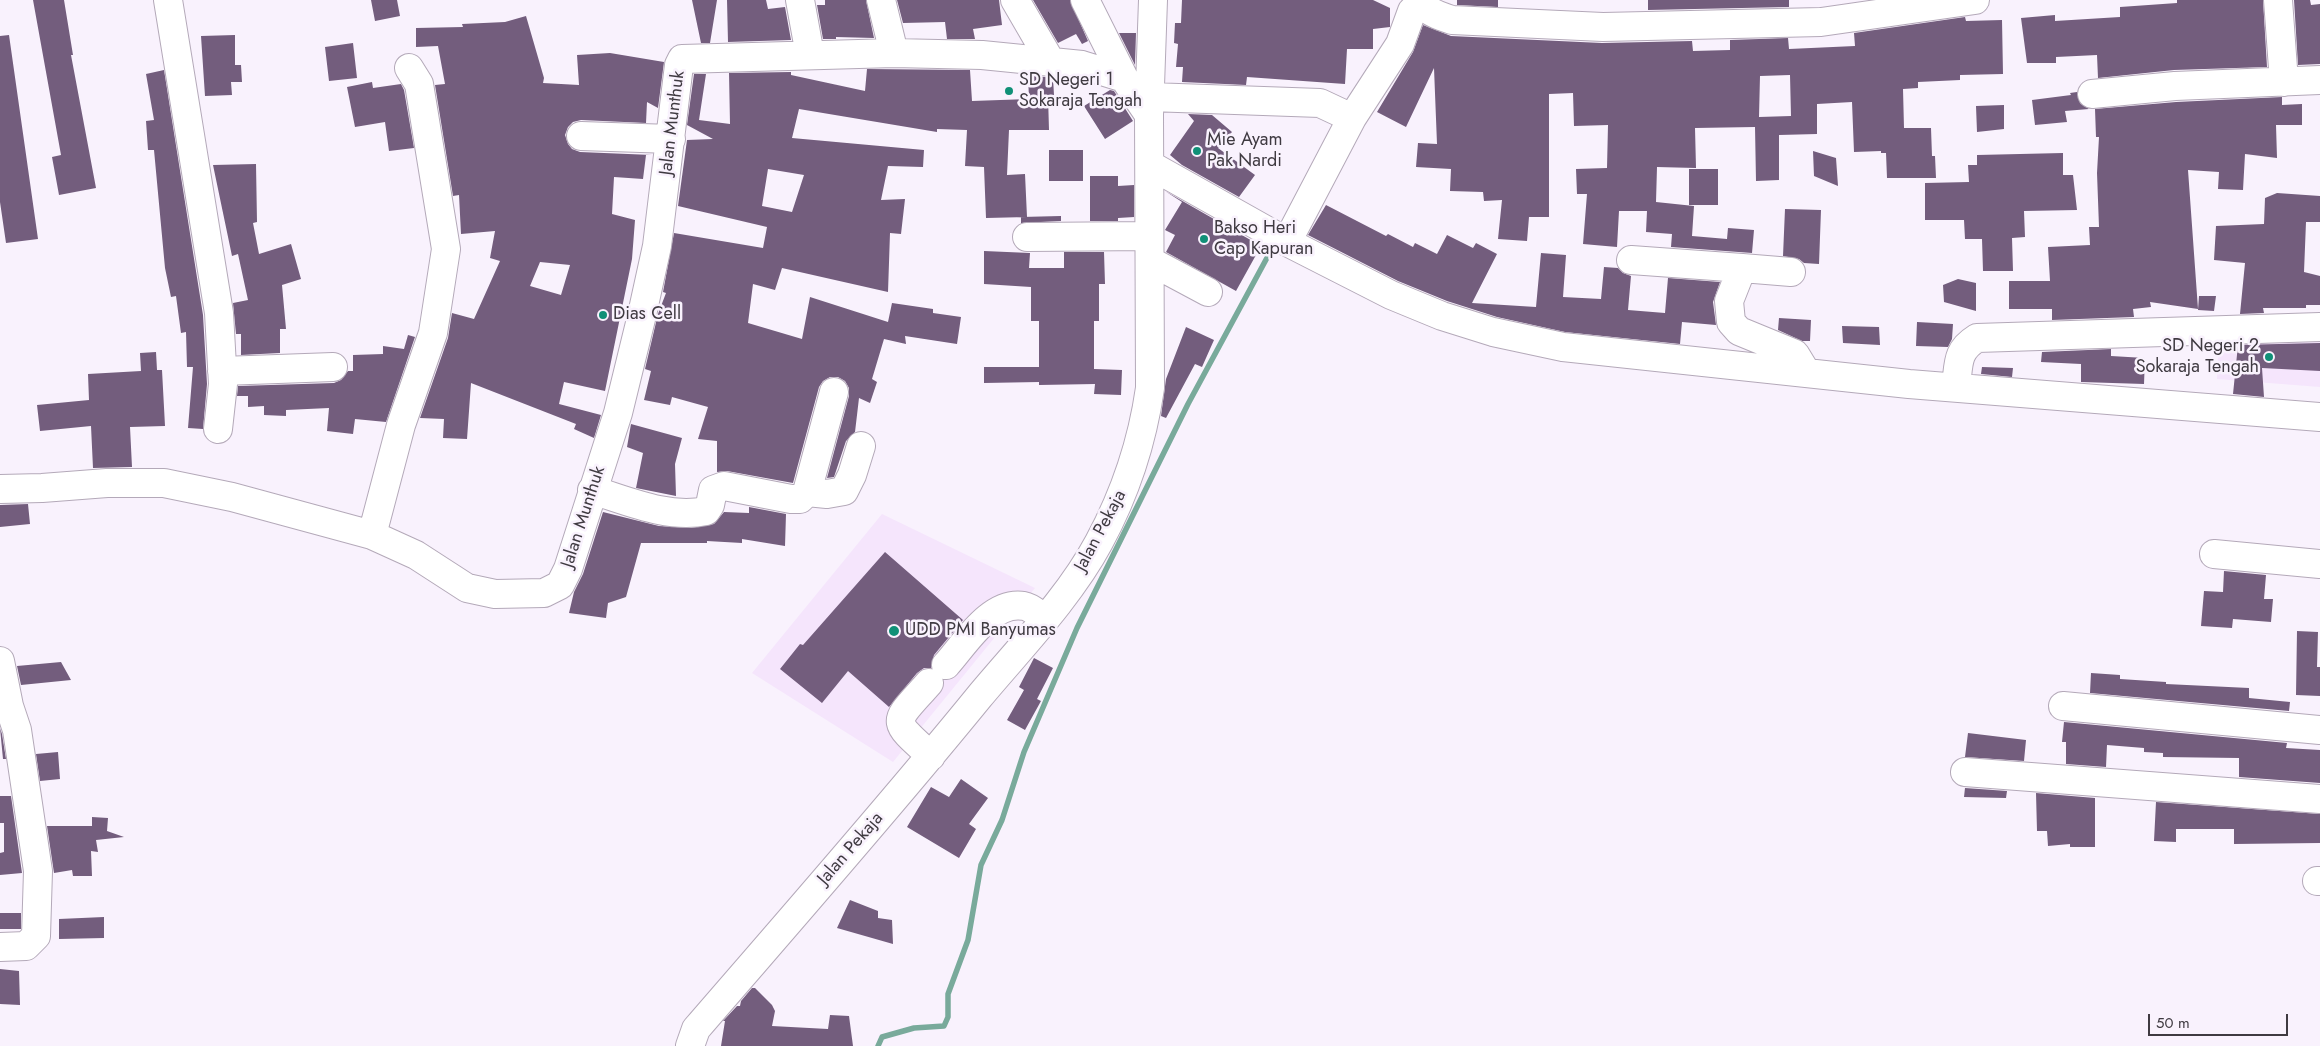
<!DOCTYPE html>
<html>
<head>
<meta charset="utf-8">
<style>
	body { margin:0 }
	#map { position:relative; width:2320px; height:1046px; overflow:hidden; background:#f9f2fd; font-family:Jost,sans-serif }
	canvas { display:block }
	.scale { position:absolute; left:2148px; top:1014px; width:140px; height:22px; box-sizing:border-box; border:2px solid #3f3a41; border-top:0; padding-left:6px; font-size:15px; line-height:18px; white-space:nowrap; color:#3f3a41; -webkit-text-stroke:4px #f9f2fd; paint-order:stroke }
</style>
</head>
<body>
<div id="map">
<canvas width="2320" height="1046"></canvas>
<div class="scale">50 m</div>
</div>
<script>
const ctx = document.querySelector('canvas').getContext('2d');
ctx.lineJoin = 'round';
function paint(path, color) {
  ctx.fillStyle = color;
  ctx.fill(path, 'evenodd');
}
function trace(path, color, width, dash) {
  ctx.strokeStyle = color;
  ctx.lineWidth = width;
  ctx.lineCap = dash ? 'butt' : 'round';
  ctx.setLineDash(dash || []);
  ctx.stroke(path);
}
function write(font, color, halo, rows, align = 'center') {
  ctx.font = font + ' Jost,sans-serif';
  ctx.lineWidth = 5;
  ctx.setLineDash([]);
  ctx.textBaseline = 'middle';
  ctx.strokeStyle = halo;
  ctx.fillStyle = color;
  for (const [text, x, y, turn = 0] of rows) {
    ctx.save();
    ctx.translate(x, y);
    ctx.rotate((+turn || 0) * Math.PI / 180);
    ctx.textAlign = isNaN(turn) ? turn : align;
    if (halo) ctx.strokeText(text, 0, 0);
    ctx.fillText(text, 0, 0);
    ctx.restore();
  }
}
const built = new Path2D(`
	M2219 334 2320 335V387L2217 379Z
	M882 514 1035 588 893 762 752 673Z`);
const stream = new Path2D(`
	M878 1046 882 1037 914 1028 944 1026 948 1017V994L968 940 981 865 1002 820 1024 752 1077 628 1188 404 1275 243`);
const building = new Path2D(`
	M33 0H64L73 55H71L96 188 59 195 52 157 61 155Z
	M371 0H397L400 16 375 21Z
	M692 0H717L710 43H701Z
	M727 0H766L768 9 785 7 791 40 728 42Z
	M825 0H866L874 38 836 37V39H823L817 5H825Z
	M897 0H999L1002 25 973 29 975 39H947L945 22 903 23Z
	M1033 0H1070L1088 41 1082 44 1076 34 1058 43Z
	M1182 0H1373L1390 8V27L1373 29V49H1347L1345 84 1247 77 1246 85 1182 82 1183 67H1176L1178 44 1174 43 1175 23H1181Z
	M1457 0H1498V7L1457 5Z
	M1648 0H1789V7L1648 10Z
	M2177 0H2263L2267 67 2174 70 2098 78 2097 55 2056 57V63H2027L2021 18 2055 15V21L2120 17V7L2177 3Z
	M2294 0H2310L2311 5 2320 4V64L2298 65Z
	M526 16 544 78 543 83 579 85 577 55 610 53 664 62 658 108 647 102 646 123 581 120 573 122 568 127 565 135 568 144 572 149 580 152 652 155H646L643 179 614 177 612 214 635 220 632 259 605 391 564 382 559 404 601 415 594 438 574 429 576 424 471 383 467 439 443 438 444 419 420 418 448 338 452 313 474 319 500 261 490 258 495 231 461 234 459 195 453 196 435 85 445 84 438 46 416 47V28L463 27 462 24 505 22ZM540 262 570 265 561 295 530 286Z
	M1965 17 1966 21 2002 20 2003 74 1960 75V80L1918 82V88L1903 89 1904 128H1931L1932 156H1935L1936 178H1887L1886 153H1881V151L1854 152 1852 102 1817 104V134L1779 135V180L1756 181 1755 127 1695 128 1696 168 1657 167 1656 202 1694 206 1692 236 1727 239 1728 228 1754 230 1752 253 1671 247 1672 234 1646 232 1647 211H1619L1617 247 1583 244 1587 194H1577L1576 169 1607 168 1608 125 1574 126 1573 93 1549 94V217H1529L1527 241 1498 239 1502 200 1484 201 1483 192 1450 191 1451 169 1416 167 1418 143 1437 144 1434 68 1406 127 1377 112 1413 52 1423 25 1451 36 1602 43 1692 41 1693 51 1730 50V40L1788 38 1789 49 1855 46 1854 33ZM1790 75 1791 116 1759 117 1760 76Z
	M1119 33H1136L1135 65Z
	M9 35 38 239 6 243 0 202V36Z
	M235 35V65H241L242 82H231L232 95 205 96 201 36Z
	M353 43 357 78 329 81 325 47Z
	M867 69 970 70 972 101 1029 99 1028 75 1053 78 1054 95 1048 96 1049 130H1009L1007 175 1025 174 1027 217 986 218 984 167 965 166 967 130 937 129V132L799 109 792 138 924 150 923 167 888 166 881 200 905 199 901 234 890 233 888 292 782 268 775 290 753 284 748 323 802 339 810 297 888 322 892 303 933 309V313L961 317 957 344 905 336 906 344 884 339 872 379 877 382 870 403 859 398 855 432 846 441 834 477 827 478 849 396V388L845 381 838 377H830L823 381 819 387 793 483 727 471 717 472V441L698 439 708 407 672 397 670 405 644 400 651 371 645 369 658 314 666 293 663 292 674 233 763 248 767 227 678 206 687 140 713 139 687 125 694 74H706L699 120 730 124 729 73 791 72V75L865 91ZM768 169 804 175 792 212 762 206Z
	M164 70 203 315 207 384 203 429 188 428 193 367H187L186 332 181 333 176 296 171 297 165 268 154 150H148L146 121 154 120 146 74Z
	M372 82 373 88 401 84 404 90 414 148 389 151 385 122 355 127 347 87Z
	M1110 90 1114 91 1133 121 1105 139 1084 106Z
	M2077 92 2080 103 2089 109 2065 111 2067 122 2035 125 2032 100 2071 95 2070 93Z
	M2282 97V105L2302 104V125H2276L2277 158 2245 154 2243 190 2218 189 2219 172 2188 170 2198 309 2150 302 2151 307 2133 309 2134 317 2052 320V309H2009V281H2050L2048 247 2090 245 2089 227H2099L2097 173 2099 137H2096L2095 109 2176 102Z
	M2004 105V129L1977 132 1976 106Z
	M1188 114 1212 115 1232 132 1218 148 1255 175 1239 197 1182 165 1170 155 1194 121Z
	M1049 150H1083V181H1049Z
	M1813 151 1836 158 1838 186 1814 176Z
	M2063 153V175H2073L2077 210 2024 211 2025 237 2012 238 2013 271H1983L1982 239H1965L1964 220H1925V183L1969 182 1968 165H1977V155Z
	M256 164 257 222 253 223 259 254 291 244 301 279 282 285 286 329H280V353L241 355V334H236L233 303 248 300 238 254 232 256 213 165Z
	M1689 169H1718V205H1689Z
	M1090 176H1118V186L1134 185V217L1118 218V221H1090Z
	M1165 191 1261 246 1236 291 1166 252 1175 235 1165 230 1182 202Z
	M2277 193 2320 196V222H2306L2304 272 2320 276V305H2306V308H2263L2264 313 2240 314 2245 263 2214 260 2216 226 2264 224 2265 198Z
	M1326 205 1386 236 1388 234 1413 247 1415 243 1437 254 1447 235 1473 248 1476 243 1497 254 1472 303 1536 307 1541 253 1566 255 1563 297 1601 299 1604 267 1618 268 1623 273 1631 276 1628 310 1665 313 1668 278 1720 282 1713 302 1716 325 1682 322 1680 344 1565 332 1497 317 1447 301 1398 281 1308 235Z
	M1785 209 1821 210 1819 264 1804 263 1799 259 1783 256Z
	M1061 216V221L1021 223V217Z
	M984 251 1030 253 1029 268H1064V252H1104L1105 284H1099V321H1094V369L1122 370 1121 395 1094 394 1095 384 1039 385V382L984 383V367H1039V321H1031V287L984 284Z
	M1958 279 1976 283V311L1944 302 1943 285Z
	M2199 296H2216L2214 311 2198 310Z
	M1779 318 1811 320 1810 341H1802L1778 330Z
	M1917 322 1953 324 1952 339 1948 347 1916 346Z
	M1842 326 1879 327 1880 345 1843 343Z
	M1186 327 1214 340 1202 367 1195 364 1166 418 1161 416 1166 379Z
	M408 335 415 337 386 422 355 419 353 434 327 431 329 408 286 410V416L264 415V406L248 407V396H237L238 386 334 383 341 380 348 371H353V355L383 354V346L404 349Z
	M2320 343V371L2262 368 2264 397 2233 394 2238 345Z
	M2111 349V356L2145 358 2144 384 2081 382V364L2041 362 2042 352Z
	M156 352 157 370H162L165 426 130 427 132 467 93 468 91 426 40 431 37 405 89 400 88 374 141 371 140 353Z
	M1982 367 2013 368 2012 377 1981 374Z
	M631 424 682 438 675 464 676 496 636 488 643 453 627 447Z
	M28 504 30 524 0 527V505Z
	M749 507 786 514 785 546 742 539V543L707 541V543H641L626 597 608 603 606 618 569 613 574 592 583 574 603 512 659 526 691 528 714 524 724 512 749 513Z
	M885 552 963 620 934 655 931 668H924L917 673 889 707 848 671 822 703 780 669 800 644 803 645Z
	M2224 571 2266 575 2264 599H2273L2271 622 2233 619 2232 628 2201 626 2204 591 2223 592Z
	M2297 631 2318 632 2317 667H2320V696L2296 695Z
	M1034 658 1053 668 1037 699 1041 701 1025 730 1007 720 1024 690 1019 687Z
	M61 662 71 680 21 685 17 666Z
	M2091 673 2120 675V679L2166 682V684L2249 688V698L2290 702 2289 711 2090 693Z
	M2064 722 2287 743 2286 748 2320 750V783L2239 777V758L2163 757V753L2144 752V748L2107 745 2106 767 2066 764V742H2062Z
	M0 728 2 734 6 759H3Z
	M1968 733 2026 740 2024 761 1965 757Z
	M58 752 60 779 40 781 36 754Z
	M961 779 988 798 969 824 976 829 959 858 907 827 931 787 949 797Z
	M1965 788 2007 791 2006 798 1964 797Z
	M2036 793 2095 798V847H2070V844L2048 846 2047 831H2037Z
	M0 796H11L22 873 0 875V853L4 852V823H0Z
	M2156 802 2320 814V843L2234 844V829H2176V842L2154 841Z
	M92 817 108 818 107 831 124 837 96 840 98 852 91 851 92 876H73L72 870 54 873 47 826H92Z
	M850 900 878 911V918L892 920 893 944 837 928Z
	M0 913H21V929H0Z
	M104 917V938L59 939V919Z
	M0 969 19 971 20 1005 0 1004Z
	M752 988H755L772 1005 775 1011 772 1026 828 1029 830 1015 849 1016 853 1046H721L725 1021H723L737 1006H740L741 1001Z`);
const minor = new Path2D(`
	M168 0 219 313 223 384 218 429
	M800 0 810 55
	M881 0 894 53
	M1015 0 1051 62
	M1085 0 1124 78
	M1423 0C1425 13 1441 16 1452 20L1603 27 1821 22 1975 0
	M2278 0 2284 82
	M2092 94 2175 86 2320 80
	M1150 97 1320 103 1352 118 1287 242
	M1352 118 1400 44 1412 11 1424 4
	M581 136 671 139
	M1150 165 1287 242 1391 295 1442 316 1493 332 1563 347 1909 384 2320 417
	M1027 237 1149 236
	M1631 260 1742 268 1729 301 1731 322 1739 331 1795 354 1806 372
	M1150 261 1208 292
	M1742 268 1791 272
	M222 371 333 367
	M1956 386C1959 364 1956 351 1977 338L2320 327
	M0 489 42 488 107 483H164L232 497 372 535 416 555 467 588 495 594 544 593 560 585 568 569 618 413 641 319 657 246 679 65 682 59 894 53 982 55 1082 65 1124 78 1149 115
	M592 490C628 501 668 519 706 511L710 505 713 490 724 486 791 499H800L807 492 834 392
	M807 492 827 494 844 491 852 475 861 446
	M372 535 401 425 433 333 446 249 419 84 409 68
	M2214 554 2320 564
	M0 661 9 706 17 730 38 871 36 936 26 946 0 947
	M946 665C965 644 991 600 1024 606 1031 607 1038 614 1044 618
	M929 683C893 724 889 718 931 756
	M2063 706 2320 730
	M1965 772 2320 799
	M2317 881H2320
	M690 1046 696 1029C791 919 887 810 979 697 1019 649 1069 598 1099 542 1126 492 1142 444 1150 388L1149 115 1153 0`);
const markers = [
	[1009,91,5,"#109077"],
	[1197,151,5,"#109077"],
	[1204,239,5,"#109077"],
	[603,315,5,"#109077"],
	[2269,357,5,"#109077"],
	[894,631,6,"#109077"]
];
const poiNames = [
	["SD Negeri 1",1019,81],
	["Sokaraja Tengah",1019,102],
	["Mie Ayam",1207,141],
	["Pak Nardi",1207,162],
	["Bakso Heri",1214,229],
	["Cap Kapuran",1214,250],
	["Dias Cell",613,315],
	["SD Negeri 2",2259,347,"right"],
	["Sokaraja Tengah",2259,368,"right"],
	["UDD PMI Banyumas",905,631]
];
const streetNames = [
	["Jalan Munthuk",673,123,-83],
	["Jalan Munthuk",584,517,-72],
	["Jalan Pekaja",1101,531,-62],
	["Jalan Pekaja",851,849,-49]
];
paint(built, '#f5e5fc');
trace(stream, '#79aa9b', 5.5);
paint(building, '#735d7d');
trace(minor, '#b4a9b9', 30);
trace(minor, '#fff', 28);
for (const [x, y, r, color] of markers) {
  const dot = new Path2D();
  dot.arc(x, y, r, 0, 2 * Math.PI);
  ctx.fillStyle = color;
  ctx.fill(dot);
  trace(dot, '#f9f2fd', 2);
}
write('18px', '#3f3a41', '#f9f2fd', poiNames, 'left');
write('18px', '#3f3a41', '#f9f2fd', streetNames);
</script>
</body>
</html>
